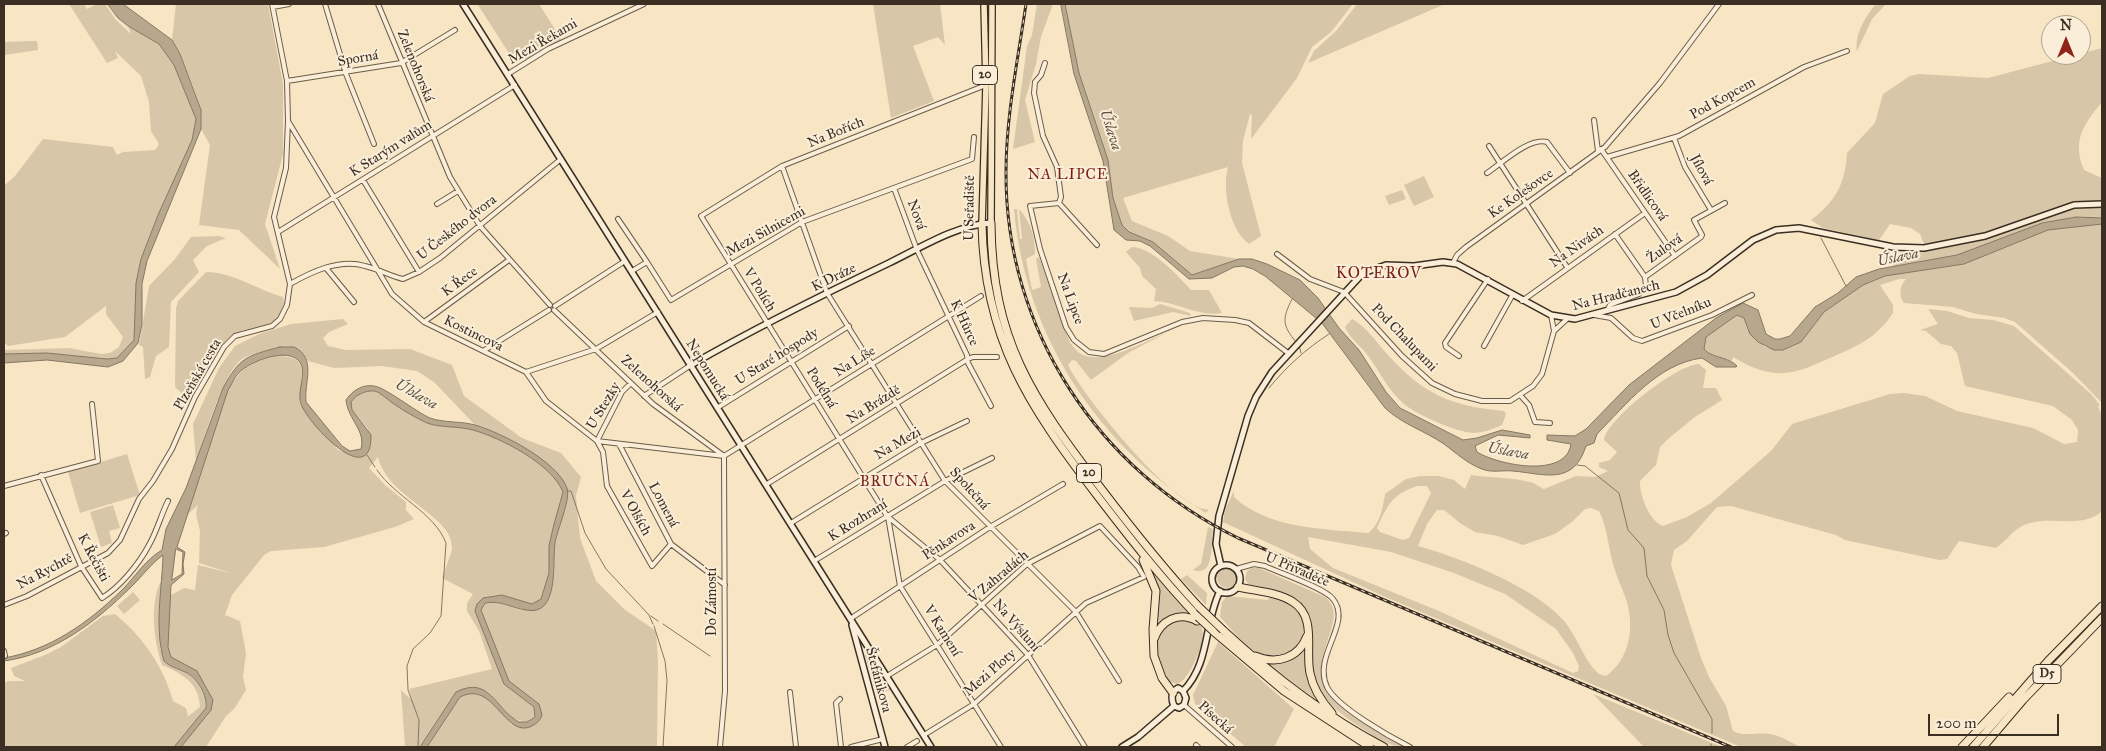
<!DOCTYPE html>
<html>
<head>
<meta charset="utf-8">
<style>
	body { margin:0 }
	#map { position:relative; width:2106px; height:751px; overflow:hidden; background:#f8e5c4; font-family:"IM FELL Great Primer",serif }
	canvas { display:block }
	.frame { position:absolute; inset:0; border:5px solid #3a2f22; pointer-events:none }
	.north { position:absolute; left:2041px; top:15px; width:50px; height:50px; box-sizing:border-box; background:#faeed9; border:1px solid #ada290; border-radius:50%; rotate:0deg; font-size:14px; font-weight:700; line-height:20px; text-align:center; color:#3a2f22 }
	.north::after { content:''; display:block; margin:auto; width:18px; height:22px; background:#8f2418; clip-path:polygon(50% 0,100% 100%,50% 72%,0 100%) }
	.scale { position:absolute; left:1928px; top:714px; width:131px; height:22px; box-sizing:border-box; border:2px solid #3a2f22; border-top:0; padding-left:6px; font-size:15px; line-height:18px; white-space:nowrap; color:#3a2f22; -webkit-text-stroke:4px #faeed9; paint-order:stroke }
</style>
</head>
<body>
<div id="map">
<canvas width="2106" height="751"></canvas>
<div class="frame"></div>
<div class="north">N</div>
<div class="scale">200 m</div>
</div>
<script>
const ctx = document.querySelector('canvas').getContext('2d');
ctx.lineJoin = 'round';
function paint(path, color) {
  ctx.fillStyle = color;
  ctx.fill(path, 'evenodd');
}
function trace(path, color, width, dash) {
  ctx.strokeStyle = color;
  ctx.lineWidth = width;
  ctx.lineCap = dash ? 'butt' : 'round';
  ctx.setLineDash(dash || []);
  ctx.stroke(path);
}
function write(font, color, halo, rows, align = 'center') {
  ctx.font = font + ' "IM FELL Great Primer",serif';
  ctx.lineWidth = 4;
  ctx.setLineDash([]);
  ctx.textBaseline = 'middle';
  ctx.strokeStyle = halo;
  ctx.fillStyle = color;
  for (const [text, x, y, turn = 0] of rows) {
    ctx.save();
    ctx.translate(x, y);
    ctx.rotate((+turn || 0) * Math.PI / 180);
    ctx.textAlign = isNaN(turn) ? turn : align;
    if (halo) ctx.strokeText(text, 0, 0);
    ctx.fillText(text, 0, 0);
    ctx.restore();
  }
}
const green = new Path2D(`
	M69 4H84L87 9 97 4H105L116 20 131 34 128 26 159 44 174 65 196 119 192 140 158 215 141 259 134 340 117 358 107 359 47 353 4 354V350L69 348 101 354 110 353 119 347 123 337 106 314V306L65 337 8 346 4 342V186L15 176 43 139 113 147 117 155 123 152 155 150 159 144 151 131 149 102 141 76 115 51 118 58 107 63Z
	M176 4H268L283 84V154L265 224 280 269 239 230 199 225 210 145 201 129V110L195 92 180 54 172 40Z
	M539 4 563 42 528 62 524 56 517 60 512 58 478 5Z
	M873 4H940L945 45 938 37 913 46 934 101 891 118Z
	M1037 4H1053L1041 37 1036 64 1025 100 1035 142 1013 149 1027 46 1032 35Z
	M1065 4H1353L1331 32 1312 47 1297 78 1251 139 1252 115 1250 114 1243 141 1242 163 1261 236 1249 244C1229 229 1222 189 1228 167L1123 198 1132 221 1168 236 1190 251 1239 259 1192 275 1153 242 1129 232 1122 225 1113 198 1108 160 1079 73Z
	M1357 4H1445L1308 63 1314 51 1337 30Z
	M1876 4H1886L1872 19 1857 51C1854 36 1866 15 1876 4Z
	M31 41H37L38 50 4 55V42Z
	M2102 48V102C2083 125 2072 141 2084 170L2102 178V218L2076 217 2042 223 1957 255 1893 267 1896 258 1915 254 1924 244 1920 234 1911 228 1890 224 1879 240 1823 228 1811 220C1836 201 1845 184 1847 153L1875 123 1883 94 1910 76 1919 74 1988 78Z
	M1424 176 1434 197 1414 206 1404 185Z
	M1402 190 1406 199 1389 205 1385 196Z
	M1014 209H1017L1020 239H1022L1019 209C1031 222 1035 237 1035 254L1026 259 1032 290 1041 287 1036 259 1039 257 1070 343C1074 347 1077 352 1081 354 1102 366 1143 342 1164 334L1128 353 1091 380 1076 361 1072 360 1068 365C1081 394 1179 515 1209 509L1206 513C1098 446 1025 336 1014 209Z
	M2085 224H2102V403L2073 373 2015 322 2004 318 1976 314 1953 307 1904 303C1898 295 1900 285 1906 279H1899L1880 285 1893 305V313C1879 334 1863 344 1839 354 1796 373 1778 384 1733 357L1732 361 1710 354 1704 349 1706 337 1737 315 1744 318 1753 337 1765 347 1783 350 1791 347 1801 342 1824 312 1863 285 1885 276 1964 264 2048 230Z
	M219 236 226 238 207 246 193 260 199 272 171 302 169 347 156 356 150 377 145 379 143 347 139 345 149 286 175 259 191 237Z
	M1132 247C1153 248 1177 275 1191 290H1209L1222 313C1198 317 1178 302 1154 301L1156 289 1142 276 1140 268 1126 252Z
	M206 272C233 272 258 290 283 297 292 330 247 324 231 336 215 349 200 383 190 401L175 387 176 308 178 301Z
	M1160 304 1190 313 1191 316 1173 312 1134 321 1129 307 1152 308Z
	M1928 309 1947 311 1969 318 1993 320 2014 326 2091 394 2100 405 2098 406 2102 416V511C2083 529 2053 516 2030 523 2014 527 2008 540 1996 548L1959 541 1947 559 1939 560 1845 540 1836 535 1731 506 1717 507 1687 541 1674 550 1671 565 1701 658 1709 677 1726 706 1733 731C1743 737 1759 732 1770 734 1782 736 1790 742 1800 747H1741L1383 596 1223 522 1225 510 1234 491V497C1268 529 1325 529 1368 533 1380 525 1383 507 1385 494L1406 479 1420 476H1439L1454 480 1465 489 1471 475C1491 478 1511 477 1530 482 1536 483 1539 487 1544 489L1576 476 1595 477 1608 471 1599 467V463L1610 460 1617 452 1604 440C1607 419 1676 365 1699 364L1706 370 1703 388H1716L1722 400 1695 417 1668 439 1660 447 1656 465 1640 481C1639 495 1650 522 1663 526L1687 517 1711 503 1771 451 1792 424 1890 394 1904 393 1925 396 1957 411 2033 428 2064 444 2077 442 2078 430 2072 420 2053 406 1965 386 1957 353 1951 346 1941 344 1926 331 1920 330 1938 324ZM1417 486H1427L1431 493 1409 538 1403 540 1380 532 1377 528C1388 505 1391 495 1417 486ZM1591 508 1599 511C1608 529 1608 548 1614 567 1617 578 1622 588 1626 599 1635 627 1630 659 1606 676L1599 674 1593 668C1582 654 1576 636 1565 622 1537 588 1461 558 1418 546L1427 524 1437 510H1444L1460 523 1475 532 1498 536 1523 545 1555 534 1573 521 1585 509ZM1308 537 1391 552 1454 573 1505 594 1556 629 1573 653 1579 666 1578 671 1573 673 1439 611 1333 568 1310 549Z
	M343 319 348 324 329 332 323 338 328 346 346 350 410 349 452 365 464 396 522 438 561 453 581 477 576 496 580 538 596 581 624 609 656 631 658 660 657 747H427L460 697C481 686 498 708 511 724L536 723 539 704 509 681 481 611 485 603C505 600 513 611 526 610 532 610 540 606 546 604L554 573V546L568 491 535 455 498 434 475 425 434 382 417 371 382 366 334 368 308 361C300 347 291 345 275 348 265 351 252 353 242 359 224 371 204 439 196 461L193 424 219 368 235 346 259 334 291 324Z
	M1352 319C1367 327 1376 342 1387 354 1424 395 1451 406 1504 411L1506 414 1502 425C1493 429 1483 433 1473 433 1456 432 1415 414 1403 403 1388 390 1380 372 1369 357 1361 346 1350 339 1345 327Z
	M273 356C315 355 298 375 300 404L338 450 359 457 368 429 352 410 351 402C356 395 365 390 375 391 381 393 388 400 394 404 404 411 416 418 427 423 440 428 459 426 473 430 501 438 552 464 563 492L553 528 549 546V573L541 599 532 604 502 595 483 598 477 604 504 684 534 707 536 715 527 722 514 719 487 691 456 692 420 747H405L401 690 412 700 409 689 492 669 479 631 467 611V603L473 594 442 578C444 572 452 552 452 548 453 515 387 498 378 457L369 468 385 485 406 502V510L414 519 395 527 324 547 271 551 264 555 232 595 225 615 240 621 246 653 243 677 246 690 234 709 226 716 206 747H181L213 700 197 671 171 657 168 647 169 596 184 588 195 590 198 565 234 574 199 563 200 531 196 514 198 505 186 516 228 390C240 368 251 363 273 356Z
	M127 454 140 495 80 513 68 472Z
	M113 505 120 528 109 531 112 543 101 547 90 512Z
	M1208 527 1213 529C1211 543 1215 578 1193 570L1201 564Z
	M1259 568 1325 597C1350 617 1312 651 1324 683 1334 709 1381 734 1405 747 1388 747 1374 736 1360 727 1322 702 1310 686 1312 639 1312 628 1312 615 1304 606 1291 591 1267 589 1248 584L1245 579 1247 571 1252 568Z
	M1217 578a10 10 0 1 1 20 0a10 10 0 1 1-20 0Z
	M1153 571 1191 613 1173 614 1156 627 1159 595Z
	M1187 575 1207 593 1206 605 1181 579Z
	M161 581 160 649 173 667 187 672 198 684 207 701 206 708 174 747H4V683L8 681H25L14 676 11 668 45 655 61 647 103 616 115 614C142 636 164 667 173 701L186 708 188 716 186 718 200 707C199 682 182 674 162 665 154 641 149 604 161 581Z
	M133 592 140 600 124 614 117 606Z
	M1227 596 1268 600 1269 598C1325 597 1307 675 1262 655 1244 647 1232 629 1220 617L1222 602Z
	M1178 619C1186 620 1199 620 1202 629 1207 641 1188 682 1177 684L1170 682C1156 657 1147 635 1178 619Z
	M1218 642 1294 709 1274 747H1246L1195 704 1193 695Z
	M1306 646V660L1322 704 1266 662C1283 665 1296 660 1306 646Z
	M867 654 891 689 877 697 865 655Z
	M1593 694 1722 747H1644Z`);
const water = new Path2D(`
	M108 4H123L172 40 180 54 201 110V129L147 261 142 284V324L138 343 123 361 108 367 47 360 4 363V354L47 353 107 359 117 358 134 340 136 283 141 259 158 215 192 140 196 119 174 65 159 44 128 26 118 18Z
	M1061 4H1065L1079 73 1108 160 1113 198 1122 225 1129 232 1153 242 1192 275 1239 259H1252L1267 264 1300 280 1318 298 1339 328 1359 350 1386 392 1400 408 1463 440 1477 438 1502 430 1530 435V438L1498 435 1475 446 1477 452C1498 465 1566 479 1571 444L1547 440V435L1575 436 1586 429 1629 385 1716 318 1743 303 1758 310 1766 334 1775 339H1780L1790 336 1815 307 1838 293 1856 277 1879 269 1957 255 2042 223 2076 217 2102 218V224L2048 230 1964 264 1885 276 1863 285 1824 312 1801 342 1783 350H1774L1758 342 1750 334 1744 318 1737 315 1706 337 1704 349 1707 352C1716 358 1730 358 1737 366L1736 367H1716L1702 358C1657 364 1627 404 1597 434L1594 443 1586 446C1573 486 1545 474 1513 471 1503 470 1491 473 1482 469 1468 464 1456 453 1444 444 1425 431 1402 424 1385 408L1322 323 1265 276 1253 269 1243 266 1234 267 1212 278 1189 279 1150 246 1140 241 1126 240 1114 230 1103 161 1074 74Z
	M280 347H294C317 358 304 382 306 402L342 446 350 451 361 449C366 430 348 420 346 400 352 391 362 384 374 386 385 387 416 412 430 418 444 423 461 421 475 425 502 433 557 461 567 488 571 499 557 530 555 543 552 562 560 617 526 610 511 608 501 600 485 603L481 610 509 681 539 704 542 715C540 721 537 723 532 726 505 740 494 679 460 697L427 747H420L456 692C490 675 495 709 519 722H527L535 717 534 707 504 684 475 611 477 604 483 598 502 595 532 604 541 599 549 573V546L553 528 563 492C552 464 501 438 473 430 459 426 440 428 427 423 416 418 404 411 394 404 388 400 381 393 375 391 365 390 356 395 351 402L352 410 371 435C372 492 308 424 301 404 296 391 309 370 298 360 284 347 245 363 236 376 233 380 231 386 228 390L177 547 185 552 183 564 184 574 171 585 168 647 171 657 197 671 213 700 211 710 181 747H174L206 708C208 696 197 677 185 672 177 668 170 667 164 661 154 627 162 590 163 555 152 563 143 575 133 585 97 621 55 654 4 661V658C50 650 88 623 122 590 135 577 145 560 162 550L166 529 186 488 223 388C240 357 246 356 280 347ZM176 549 183 552 182 574 172 580Z`);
const stream = new Path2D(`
	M1821 238 1846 286
	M1292 299C1282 319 1282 325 1296 342
	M1299 345 1301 353
	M1269 388C1287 366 1306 349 1329 334
	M367 455 375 467
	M1577 465 1585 466 1619 493 1628 530 1644 548 1647 576 1664 610 1668 635 1674 653 1712 719V733
	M377 470C395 497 434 512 446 543L441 616 430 633 413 649 407 666 408 690 419 720 418 747
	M567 491H571L585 533 606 569 649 615 653 624
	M651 616 658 621
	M663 624 710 656
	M654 626 665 661 667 680 663 747
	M1711 747V744`);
const street = new Path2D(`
	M325 4 346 74 374 144
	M378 4 450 177 480 226 550 305
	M273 7 289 4
	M1045 63 1041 75 1035 82 1034 93 1043 136 1057 167 1061 197 1059 203
	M508 74 548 49 644 4
	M287 81 401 63 455 30
	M986 85 782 166 701 216 887 516 940 560 1028 655 1085 747
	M1594 120 1598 151
	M288 121 392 294 424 322 526 372 546 401 597 441 724 456 725 691 720 747
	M1674 138 1685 167 1711 210
	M1489 146 1567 267
	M1601 149 1675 256
	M1607 157 1679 136 1804 67 1847 51
	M782 166 827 293 945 481 1076 612 1119 681
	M1487 173C1502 163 1529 137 1547 142L1570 173
	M363 180 419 272
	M894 188 917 250 967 355 968 363 991 406
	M437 204 458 191
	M618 219 647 262
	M278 232 515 85
	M1097 245 1059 203 1030 206 1040 249 1066 327 1074 340 1089 352 1104 354 1182 322 1203 318 1235 320 1249 323 1288 353
	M1277 254 1310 279 1344 292 1402 356 1432 383 1455 394 1482 401H1510L1533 386 1542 374 1554 331 1567 319
	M1453 263 1457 255 1466 247 1605 147 1660 83 1719 4
	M326 268 354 302
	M632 271 647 262 671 300 802 222 972 159 974 137
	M1645 277 1701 237 1702 235 1694 220 1725 203
	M290 284C311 272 340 258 365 266 378 269 390 276 403 279L419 272 440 258 561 159
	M1522 301 1645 213
	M555 306 625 261
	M554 310 653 404 724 456 981 296
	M1607 311 1610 305 1639 294 1646 286 1645 277 1615 234
	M1551 315 1554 331
	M1594 315 1611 318 1633 338 1642 341 1712 315 1752 295
	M424 322 509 260
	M1484 346 1513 294
	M483 351 549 310
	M1459 356 1446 347 1445 343 1488 279
	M526 372 596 349 658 312
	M1520 395 1529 405 1535 422 1550 423
	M644 396 691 365
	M717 408 849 326
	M597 441 603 452 607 486 652 566 671 544
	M597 441 622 392 631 383
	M619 444 671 544 725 585
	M41 475 81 566 102 598C120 587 139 564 149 545 157 531 161 515 168 501
	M767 484 968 359 973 357H997
	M4 486 98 461 92 404
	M888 517 900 586 1001 747
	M791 523 921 443 967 421
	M4 534 6 533
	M814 561 945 481 992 458
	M1236 569 1254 564 1265 566C1280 573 1325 588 1333 599 1353 624 1312 655 1327 687 1337 707 1390 737 1410 747
	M4 605 27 596 108 553 120 540 139 499 153 481 172 449 195 397 224 347 235 336 272 326 280 319 287 305 290 284 274 217 286 168 288 121 287 81 272 4
	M850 619 990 527 1063 484
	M4 651 5 656
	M887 676 937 645 1027 564 1100 526 1138 567 1144 577 1086 603 974 704 924 735
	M790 692 796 747
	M840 699 836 703 841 747
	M1184 705 1232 747
	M1196 745 1198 747
	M851 747 883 739
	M907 747 917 741`);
const secondary = new Path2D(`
	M463 4 931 747
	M691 365C755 328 822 295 889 263 920 248 956 225 991 223
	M1212 579a14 14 0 1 1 28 0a14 14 0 1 1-28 0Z
	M1221 566 1216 544 1219 516 1248 416 1256 397 1272 372 1363 273 1386 265 1414 266 1443 262 1457 264 1551 315 1575 319 1676 292 1707 275 1753 240 1776 230 1799 228 1893 247 1924 248 1985 236 2074 205 2102 204
	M852 625 885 747
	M1183 691C1210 664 1204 623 1220 591
	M1174 706 1179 708 1184 705 1186 698 1183 691
	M1174 706C1171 699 1171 692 1178 688L1183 691
	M1122 747 1138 737 1174 706`);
const primary = new Path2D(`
	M991 223 992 4
	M982 224 986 85 984 4`);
const highway = new Path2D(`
	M991 223C992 340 1032 398 1100 487 1132 529 1164 569 1199 607
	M982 224C984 339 1029 406 1096 494 1129 537 1161 578 1198 617
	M1143 560 1156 591 1153 629 1154 656 1162 678 1173 693
	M1238 587C1255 591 1278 592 1293 602 1317 617 1305 650 1310 673 1313 689 1322 702 1332 713
	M1223 630C1272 675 1325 716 1384 747
	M1213 631 1284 691 1370 747
	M1154 639C1161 620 1179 611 1197 621
	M1255 656C1277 665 1299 658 1307 636
	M1962 747 2009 697
	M1973 747 2048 661 2102 606
	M1983 747 2023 700 2102 618`);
const rail = new Path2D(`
	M1026 4C1018 59 1006 116 1006 172 1005 329 1098 470 1238 538L1731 747`);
const highwayBridge = new Path2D(`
	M1199 607 1223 630
	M1198 617 1213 631`);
const shields = [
	[985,75,25],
	[1089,473,25],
	[2047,674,28]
];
const shieldNames = [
	["20",985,75],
	["20",1089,473],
	["D5",2047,674]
];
const streetNames = [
	["Mezi Řekami",543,42,-30],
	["Sporná",358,59,-10],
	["Zelenohorská",415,66,68],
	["Pod Kopcem",1723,99,-29],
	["Na Bořích",836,133,-22],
	["K Starým valům",391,149,-32],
	["Jílová",1701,170,62],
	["Ke Kolešovce",1521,194,-35],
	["Břidlicová",1647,196,55],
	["U Seřadiště",970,208,-89],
	["Nová",916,215,70],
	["U Českého dvora",457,228,-38],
	["Mezi Silnicemi",766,232,-29],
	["Na Nivách",1577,247,-35],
	["Žulová",1665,249,-35],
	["K Dráze",834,278,-26],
	["K Řece",460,282,-36],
	["V Polích",759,290,58],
	["Na Hradčanech",1616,296,-14],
	["Na Lipce",1070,299,70],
	["U Včelníku",1681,314,-22],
	["K Hůrce",964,323,65],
	["Kostincova",473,334,26],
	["Pod Chalupami",1404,338,46],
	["U Staré hospody",777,357,-32],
	["Na Líše",855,362,-32],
	["Nepomucká",707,370,58],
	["Plzeňská cesta",198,375,-60],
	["Zelenohorská",651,384,42],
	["Podélná",821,388,58],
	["Na Brázdě",874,405,-32],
	["U Stezky",604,406,-59],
	["Na Mezi",898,444,-30],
	["Společná",969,489,48],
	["Lomená",663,505,62],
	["V Olších",635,513,61],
	["K Rozhraní",858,521,-32],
	["Pěnkavova",949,541,-33],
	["K Řečišti",93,558,62],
	["U Přivaděče",1297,570,23],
	["Na Rychtě",45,572,-28],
	["V Zahradách",999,577,-40],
	["Do Zámostí",713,602,-90],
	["Na Výsluní",1016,626,49],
	["V Kamení",942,631,58],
	["Mezi Ploty",990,673,-41],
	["Štefánikova",878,680,75],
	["Písecká",1215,718,42]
];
const waterNames = [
	["Úslava",1110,130,72],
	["Úslava",1898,258,-12],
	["Úhlava",416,395,29],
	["Úslava",1508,452,10]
];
const neighbourhoodNames = [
	["NA LIPCE",1068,175],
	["BRUČNÁ",895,482]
];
const quarterNames = [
	["KOTEROV",1379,274]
];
paint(green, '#d8c6a8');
paint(water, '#b7a78d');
trace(water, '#857762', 1);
trace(stream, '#857762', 1);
trace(street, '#6a5c4a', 6);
trace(secondary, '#3a2f22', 8);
trace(primary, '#3a2f22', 8);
trace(highway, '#3a2f22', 9);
trace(street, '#faeed9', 4);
trace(secondary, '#faeed9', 5);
trace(primary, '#f8e5c4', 5.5);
trace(highway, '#f8e5c4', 7);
trace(rail, '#3a2f22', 3);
trace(rail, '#faeed9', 1, [4]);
trace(highwayBridge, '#3a2f22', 9, []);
trace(highwayBridge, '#f8e5c4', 7);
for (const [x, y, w] of shields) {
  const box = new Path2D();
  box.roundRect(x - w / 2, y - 9.5, w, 19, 4);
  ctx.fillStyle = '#faeed9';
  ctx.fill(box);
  trace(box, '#3a2f22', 1);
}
write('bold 12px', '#3a2f22', null, shieldNames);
write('14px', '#3a2f22', '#faeed9', streetNames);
write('italic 15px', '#605342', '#faeed9', waterNames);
ctx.letterSpacing = '1px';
write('15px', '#7a1f14', '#faeed9', neighbourhoodNames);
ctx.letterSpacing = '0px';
ctx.letterSpacing = '1px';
write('16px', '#7a1f14', '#faeed9', quarterNames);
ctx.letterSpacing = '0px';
</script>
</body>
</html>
